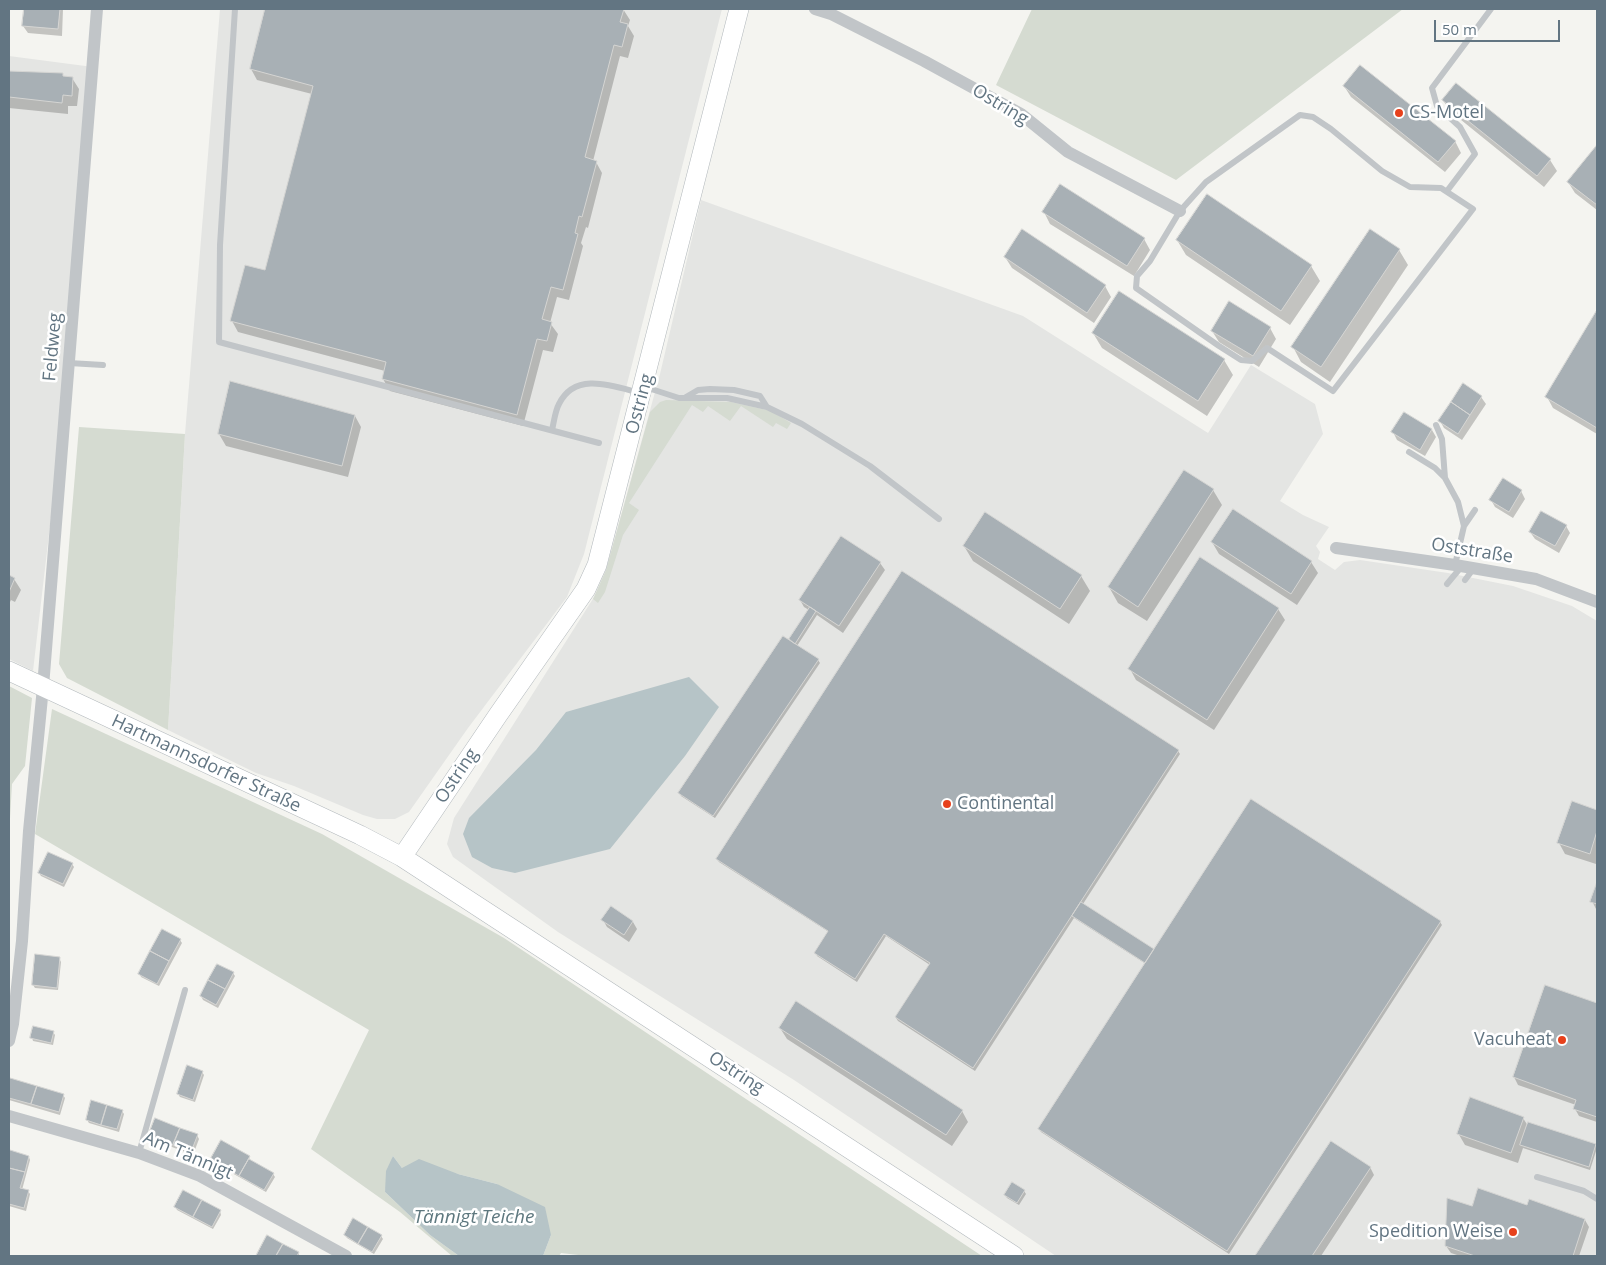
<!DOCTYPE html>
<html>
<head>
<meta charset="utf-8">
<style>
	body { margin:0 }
	#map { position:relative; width:1606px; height:1265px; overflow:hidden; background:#f4f4f0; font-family:"Open Sans",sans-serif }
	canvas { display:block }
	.frame { position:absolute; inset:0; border:10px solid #627582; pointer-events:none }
	.scale { position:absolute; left:1434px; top:20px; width:126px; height:22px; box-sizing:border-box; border:2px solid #627582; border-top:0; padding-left:6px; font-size:15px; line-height:18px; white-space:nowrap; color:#627582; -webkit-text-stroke:4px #fff; paint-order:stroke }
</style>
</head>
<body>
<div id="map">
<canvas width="1606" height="1265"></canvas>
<div class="frame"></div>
<div class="scale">50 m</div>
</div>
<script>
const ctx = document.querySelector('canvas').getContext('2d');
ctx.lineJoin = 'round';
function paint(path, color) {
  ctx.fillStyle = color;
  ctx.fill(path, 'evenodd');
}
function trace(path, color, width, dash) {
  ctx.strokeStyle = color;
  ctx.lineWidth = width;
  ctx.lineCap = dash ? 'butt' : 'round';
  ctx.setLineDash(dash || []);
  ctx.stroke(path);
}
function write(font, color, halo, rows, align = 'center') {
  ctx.font = font + ' "Open Sans",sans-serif';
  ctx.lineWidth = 5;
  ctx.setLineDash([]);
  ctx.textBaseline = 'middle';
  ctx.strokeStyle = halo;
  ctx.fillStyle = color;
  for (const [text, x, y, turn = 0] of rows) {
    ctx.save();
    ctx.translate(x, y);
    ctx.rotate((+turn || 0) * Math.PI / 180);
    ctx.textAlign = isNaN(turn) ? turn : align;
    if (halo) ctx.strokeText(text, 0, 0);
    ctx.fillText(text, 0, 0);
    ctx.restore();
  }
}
const built = new Path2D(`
	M220 9H722L584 554 567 597 468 728 409 812 395 819H377L363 815 294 786 256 773 168 730 185 434Z
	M9 56 93 67 69 363 33 671 9 659Z
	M701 200 1023 316 1208 433 1251 365 1315 404 1323 434 1280 501 1303 515 1329 527 1316 546 1320 552 1318 559 1335 570 1344 562 1360 560 1448 573 1513 586 1572 606 1597 621V1256H1056L794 1080 558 932 453 857 447 844 454 818 596 594 606 570 660 374Z`);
const green = new Path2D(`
	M1032 9H1403L1176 180 996 85Z
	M666 400 731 402 771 411 791 423 787 429 776 423 773 427 741 406 730 421 708 406 703 412 692 405 629 503 639 510 623 535 605 592 598 603 593 599 606 570 650 412 660 402Z
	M79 427 185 434 168 730 67 678 59 664Z
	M9 686 32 698 25 766 12 784 9 836Z
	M52 709 322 834 504 938 982 1256H587L561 1253 559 1256H543L551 1235 497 1184 458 1174 402 1168 393 1156 385 1192 430 1235 459 1256H452L400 1212 311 1149 369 1030 35 834Z`);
const water = new Path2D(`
	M689 677 719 707 685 756 610 849 515 873 492 868 472 857 463 834 469 818 536 750 566 712Z
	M393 1156 402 1168 419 1159 458 1174 497 1184 545 1207 551 1235 543 1256H459L430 1235 385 1192 386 1171Z`);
const shadow = new Path2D(`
	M25 9H63L62 36 28 33 23 26Z
	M267 9H623L630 20 628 26 634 36 628 58 620 56 593 161 596 162 602 173 588 228 586 227 581 243 583 246 569 300 557 297 550 323 558 334 553 352 543 350 523 426 390 391 383 379 385 371 238 332 232 321 266 272 312 94 257 80 251 69Z
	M9 72 62 75 64 78H72L79 89 77 106H68V114L9 108Z
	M1344 86 1455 141 1461 153 1445 172 1351 97Z
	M1443 100 1550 160 1557 171 1544 187 1450 111Z
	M1597 147V210L1575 193 1568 182Z
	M1044 212 1144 239 1150 250 1134 276 1050 224Z
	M1177 240 1311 266 1320 281 1290 325 1186 255Z
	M1399 250 1408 265 1330 382 1301 362 1293 347Z
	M1005 257 1105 286 1111 297 1094 323 1012 268Z
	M1597 312V434L1553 408 1547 397Z
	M1270 328 1276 339 1259 367 1219 342 1212 331Z
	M1093 333 1224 360 1233 375 1207 416 1102 348Z
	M1463 385 1481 397 1486 404 1462 440 1444 428 1440 421Z
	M1404 414 1432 430 1436 437 1425 456 1397 440 1393 432Z
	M355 416 361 427 348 477 226 446 219 434Z
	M1213 490 1222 505 1147 621 1118 603 1109 587Z
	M1521 491 1525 499 1513 518 1495 507 1491 500Z
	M1234 511 1311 562 1318 573 1297 605 1219 554 1212 542Z
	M985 514 1081 576 1090 591 1069 624 973 561 964 546Z
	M1566 526 1570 533 1559 553 1535 539 1530 532Z
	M841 538 880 563 885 570 843 633 817 615 797 646 818 660 820 663 715 818 681 796 680 793 789 641 809 610 804 607 800 600Z
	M1201 559 1278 609 1285 620 1214 730 1136 680 1130 669Z
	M9 577 14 579 21 590 15 602 11 600 9 604Z
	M1178 751 1180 754 1083 904 1155 951 1440 922 1442 925 1229 1254 1041 1132 1039 1129 1146 964 1074 918 975 1071 898 1021 896 1018 930 965 886 936 857 982 817 956 816 953 829 932 719 862 717 859Z
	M1572 803 1597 812V860L1596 864 1565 854 1559 843Z
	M72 864 74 867 64 887 41 876 39 873Z
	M1597 885V911L1592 901Z
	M603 920 633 922 637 929 629 942 607 927Z
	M180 940 182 943 159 986 141 977 140 974Z
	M59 958 61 962 58 990 35 988 33 985Z
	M233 973 235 976 218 1008 203 1000 201 996Z
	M1546 986 1597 1004V1122L1579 1116 1575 1109 1576 1105 1518 1085 1514 1077Z
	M780 1028 962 1111 968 1122 952 1146 787 1039Z
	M53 1032 55 1035 53 1045 33 1041 32 1037Z
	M202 1072 204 1075 195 1102 180 1097 178 1094Z
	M11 1080 63 1095 65 1098 60 1115 9 1100V1088Z
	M122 1111 124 1114 119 1132 89 1123 87 1120Z
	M1523 1118 1528 1126 1595 1145 1597 1148 1590 1170 1523 1148 1518 1163 1465 1145 1458 1133Z
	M197 1135 199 1139 193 1155 151 1139 150 1136Z
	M1331 1142 1370 1167 1374 1175 1321 1256H1257Z
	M11 1152 29 1157 30 1160 22 1190 28 1191 30 1194 26 1211 9 1206V1161Z
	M249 1157 250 1161 273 1174 275 1177 266 1192 214 1163 212 1160Z
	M1024 1191 1026 1194 1019 1205 1007 1198 1005 1195Z
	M175 1206 220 1211 221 1215 213 1229 177 1210Z
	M1528 1206 1585 1220 1589 1227 1579 1256H1460L1451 1253 1446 1246 1472 1207Z
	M345 1235 381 1236 383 1239 374 1254 347 1238Z
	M268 1237 298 1253 300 1256H257Z`);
const building = new Path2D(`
	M24 9H60L58 29 22 26Z
	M265 9H624L620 22 628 24 622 47 614 45 585 157 597 161 582 217 579 216 575 233 578 234 563 290 551 287 542 319 552 322 547 341 537 339 517 415 382 379 386 362 230 321 245 265 265 270 313 86 250 69Z
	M1360 65 1456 141 1438 162 1343 86Z
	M9 71 63 73V76L73 77 72 96 63 95 62 103 9 97Z
	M1456 83 1551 159 1537 176 1442 100Z
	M1597 145V205L1567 182Z
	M1060 184 1145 238 1127 266 1042 212Z
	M1207 194 1312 265 1281 311 1176 240Z
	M1022 229 1106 285 1087 313 1004 257Z
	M1370 229 1400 249 1321 367 1291 347Z
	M1119 291 1225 359 1198 401 1092 333Z
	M1229 301 1271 327 1253 356 1211 331Z
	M1597 310V428L1545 397Z
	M230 381 355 415 342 466 218 434Z
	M1463 383 1482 396 1470 415 1451 402Z
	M1451 402 1470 415 1458 434 1438 421Z
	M1404 412 1432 429 1420 450 1391 432Z
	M1184 470 1214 489 1138 607 1108 587Z
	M1503 478 1522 490 1509 512 1489 500Z
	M1233 509 1312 561 1291 594 1211 542Z
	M1541 511 1567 525 1555 546 1529 532Z
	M985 512 1082 575 1060 609 963 546Z
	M841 536 881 562 839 626 799 600Z
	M1200 557 1279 608 1207 720 1128 669Z
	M902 571 1179 750 973 1068 895 1017 930 963 884 934 855 979 814 953 828 931 716 859Z
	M9 575 15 578 9 592Z
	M810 607 816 611 795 644 789 639Z
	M783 636 819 659 713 816 678 793Z
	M1251 799 1441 921 1227 1251 1038 1129Z
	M1572 801 1597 810V831L1590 854 1557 843Z
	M48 852 73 863 63 884 38 873Z
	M1597 882V904L1590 902Z
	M1081 902 1154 949 1145 963 1072 916Z
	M611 906 633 921 624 935 601 920Z
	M162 929 181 939 169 961 150 951Z
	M150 951 169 961 157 984 138 974Z
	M35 954 60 957 57 988 32 985Z
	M217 964 234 972 225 989 208 980Z
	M208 980 225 989 216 1005 200 996Z
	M1545 985 1597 1003V1117L1573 1109 1576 1100 1513 1077Z
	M796 1001 963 1110 946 1135 779 1028Z
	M33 1026 54 1031 51 1043 30 1038Z
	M187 1065 203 1071 193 1100 177 1094Z
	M10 1078 37 1086 31 1104 9 1098Z
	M37 1086 64 1094 59 1112 31 1104Z
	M1470 1097 1524 1117 1511 1153 1457 1134Z
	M91 1100 107 1105 101 1125 86 1120Z
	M107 1105 123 1110 117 1129 101 1125Z
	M155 1118 180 1128 173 1145 148 1136Z
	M1528 1122 1596 1144 1589 1167 1520 1145Z
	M180 1128 198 1134 191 1152 173 1145Z
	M221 1140 250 1156 239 1176 210 1160Z
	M1331 1141 1371 1167 1312 1256H1255Z
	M10 1150 29 1156 25 1172 9 1168Z
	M249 1159 274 1173 264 1190 239 1176Z
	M9 1168 25 1172 20 1188 29 1190 24 1208 9 1204Z
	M1012 1182 1025 1190 1017 1203 1004 1195Z
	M1478 1188 1527 1205 1529 1199 1585 1219 1573 1256H1475L1445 1246 1447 1198 1472 1206Z
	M183 1190 202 1200 193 1217 174 1207Z
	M202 1200 221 1210 212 1227 193 1217Z
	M353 1218 368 1227 358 1244 344 1235Z
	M368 1227 382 1235 372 1252 358 1244Z
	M267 1235 283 1244 276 1256H256Z
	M283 1244 299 1252 297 1256H276Z`);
const lane = new Path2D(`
	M235 9 220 245 219 342 599 443
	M1300 115 1313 117 1331 129 1382 171 1410 187 1441 188 1473 209 1333 391 1267 348 1252 361 1241 360 1219 346 1136 288 1137 276 1150 261 1180 211 1206 182Z
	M1447 191 1475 154 1460 127 1437 106 1432 88 1491 9
	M69 363 103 365
	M645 387 679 398H727L767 407 802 424 870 466 939 519
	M686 397 698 390 710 389 734 390 760 396 767 407
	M1436 425 1442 439 1445 478 1458 502 1464 526 1455 565
	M552 430C554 422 555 411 559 404 575 371 613 386 640 393
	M1409 452 1435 468 1445 478
	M1464 526 1475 510
	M1465 580 1474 568
	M1447 584 1462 566
	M139 1153 185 990
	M1537 1177 1584 1191 1597 1199`);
const street = new Path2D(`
	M815 9 831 14 924 61 1021 114 1068 152 1180 211
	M1336 548 1455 565 1536 579 1597 602
	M9 1041 13 1024 22 941 29 831 43 687 97 9
	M9 1116 139 1153 200 1176 346 1256`);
const secondary = new Path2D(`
	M9 671 360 835 402 857 1014 1256
	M402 857 498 715 586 589 597 565C646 380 691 194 739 9`);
const markers = [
	[1399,113,5,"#e7411c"],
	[947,804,5,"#e7411c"],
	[1562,1040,5,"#e7411c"],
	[1513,1232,5,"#e7411c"]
];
const streetNames = [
	["Ostring",1000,105,31],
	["Feldweg",53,347,-85],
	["Ostring",640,404,-75],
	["Oststraße",1472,551,9],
	["Hartmannsdorfer Straße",206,764,25],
	["Ostring",457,776,-56],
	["Ostring",736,1073,33],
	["Am Tännigt",188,1156,23]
];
const poiNames = [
	["CS-Motel",1409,113],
	["Continental",957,804],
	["Vacuheat",1552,1040,"right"],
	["Spedition Weise",1503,1232,"right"]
];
const waterNames = [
	["Tännigt Teiche",474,1218]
];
paint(built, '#e4e5e3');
paint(green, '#d5dbd1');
paint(water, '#b6c4c7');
paint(shadow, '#0003');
paint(building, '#a8b0b5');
trace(building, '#d5d5d3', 1);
trace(secondary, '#b3b9bd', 20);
trace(lane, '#c1c5c8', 6);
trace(street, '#c1c5c8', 12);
trace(secondary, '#fff', 19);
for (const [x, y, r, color] of markers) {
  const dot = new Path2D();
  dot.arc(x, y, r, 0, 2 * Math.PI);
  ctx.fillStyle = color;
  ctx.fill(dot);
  trace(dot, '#fff', 2);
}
write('18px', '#627582', '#fff', streetNames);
write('18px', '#627582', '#fff', poiNames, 'left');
write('italic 19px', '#5e787f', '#fff', waterNames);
</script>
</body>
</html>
